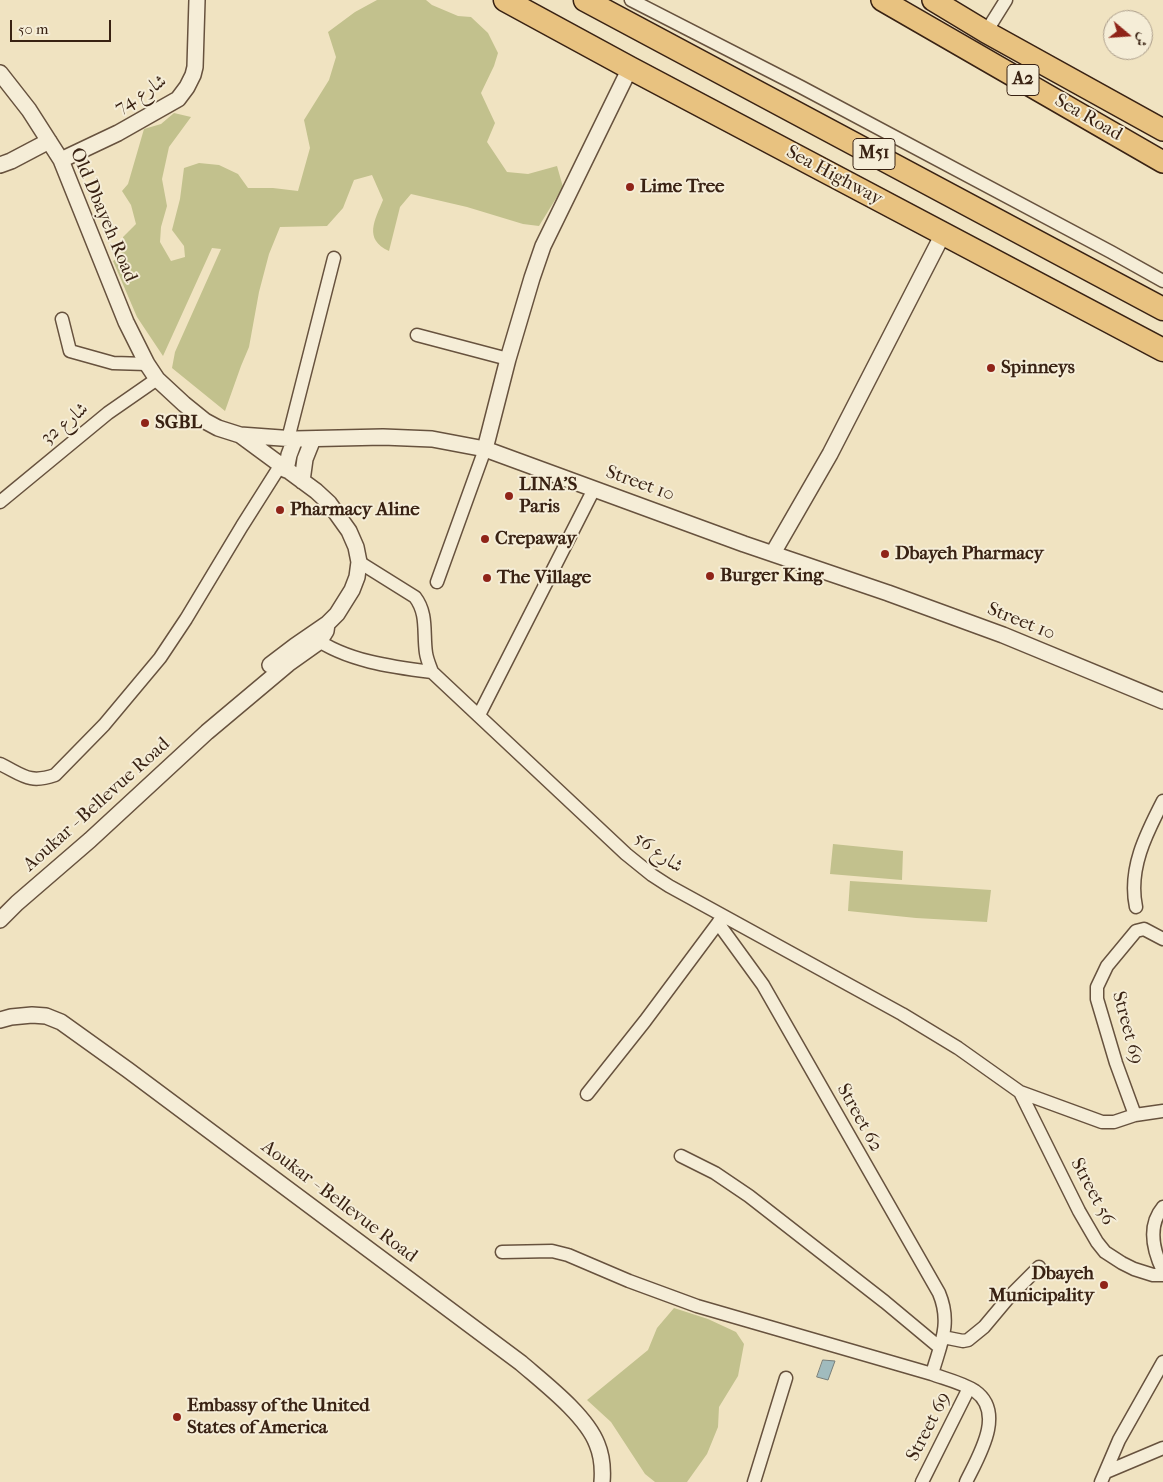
<!DOCTYPE html>
<html>
<head>
<meta charset="utf-8">
<style>
	body { margin:0 }
	#map { position:relative; width:1163px; height:1482px; overflow:hidden; background:#f0e3c1; font-family:"IM FELL French Canon",Amiri,serif }
	canvas { display:block }
	.north { position:absolute; left:1103px; top:10px; width:50px; height:50px; box-sizing:border-box; background:#f5edd7; border:1px solid #aa9c89; border-radius:50%; rotate:108deg; font-size:14px; font-weight:700; line-height:20px; text-align:center; color:#392213 }
	.north::after { content:''; display:block; margin:auto; width:18px; height:22px; background:#8f2418; clip-path:polygon(50% 0,100% 100%,50% 72%,0 100%) }
	.scale { position:absolute; left:10px; top:20px; width:101px; height:22px; box-sizing:border-box; border:2px solid #392213; border-top:0; padding-left:6px; font-size:15px; line-height:18px; white-space:nowrap; color:#392213; -webkit-text-stroke:4px #f5edd7; paint-order:stroke }
</style>
</head>
<body>
<div id="map">
<canvas width="1163" height="1482"></canvas>
<div class="north">ش</div>
<div class="scale">50 m</div>
</div>
<script>
const ctx = document.querySelector('canvas').getContext('2d');
ctx.lineJoin = 'round';
function paint(path, color) {
  ctx.fillStyle = color;
  ctx.fill(path, 'evenodd');
}
function trace(path, color, width, dash) {
  ctx.strokeStyle = color;
  ctx.lineWidth = width;
  ctx.lineCap = dash ? 'butt' : 'round';
  ctx.setLineDash(dash || []);
  ctx.stroke(path);
}
function write(font, color, halo, rows, align = 'center') {
  ctx.font = font + ' "IM FELL French Canon",Amiri,serif';
  ctx.lineWidth = 4;
  ctx.setLineDash([]);
  ctx.textBaseline = 'middle';
  ctx.strokeStyle = halo;
  ctx.fillStyle = color;
  for (const [text, x, y, turn = 0] of rows) {
    ctx.save();
    ctx.translate(x, y);
    ctx.rotate((+turn || 0) * Math.PI / 180);
    ctx.textAlign = isNaN(turn) ? turn : align;
    if (halo) ctx.strokeText(text, 0, 0);
    ctx.fillText(text, 0, 0);
    ctx.restore();
  }
}
const green = new Path2D(`
	M377 0H426L432 5 458 16 471 17 488 33 498 53 494 66 481 93 495 123 487 142 507 172 528 174 557 166 563 187 539 226 523 224 467 207 411 194 400 207 389 251C363 239 375 220 383 200L372 175 354 180 343 208 327 226 280 227 269 254 259 292 249 347 241 366 225 411 172 368 175 352 221 249 212 248 163 356 137 317 113 261 121 256 123 237 136 224 131 205 122 191 128 184 144 129 161 124 174 113 191 117 169 147 162 179 167 206 161 227 160 242 171 261 185 257 184 246 172 230 180 199 184 168 199 163 219 165 238 174 248 188H273L298 191 310 148 304 120 329 80 336 57 328 32 355 12Z
	M833 844 903 851 902 880 830 874Z
	M850 881 991 890 987 922 916 918 848 911Z
	M674 1308 708 1319 736 1332 744 1344 738 1376 719 1407 718 1427 707 1454 687 1482H655L645 1474 611 1422 587 1400 648 1350 657 1328Z`);
const water = new Path2D(`
	M823 1360 835 1361 828 1380 817 1377Z`);
const minor = new Path2D(`
	M631 0 801 87 1111 252 1163 281
	M986 32 1006 0
	M62 319 70 351 113 363 147 364
	M417 335 508 359
	M288 439 334 258
	M0 502 108 413 157 379
	M359 562 415 597C428 614 423 633 426 653 427 660 430 666 432 672L626 854 652 875 669 886 902 1014 958 1048 1020 1092 1079 1211 1097 1242 1105 1252 1122 1263 1134 1269 1153 1275H1163
	M437 582 485 449
	M313 637C346 661 392 667 432 672
	M479 715 594 489
	M0 764C23 775 29 784 55 775L104 725 160 658 186 619 242 526 280 466
	M1136 907C1128 869 1146 834 1163 801
	M723 916 718 923 763 985 939 1293C952 1324 940 1345 932 1374
	M1020 1092 1102 1122H1114L1135 1115 1163 1111
	M587 1094 645 1021 718 923
	M1135 1115 1116 1063 1097 999V987L1107 966 1136 931 1144 929 1163 939
	M681 1156 715 1173 749 1196 885 1302 939 1347
	M1163 1207C1147 1226 1153 1250 1163 1271
	M502 1252 552 1251 568 1255 629 1281 697 1306 932 1374C946 1379 963 1383 975 1391 1006 1413 978 1457 966 1482
	M943 1337 963 1341 968 1340 984 1327 1010 1296 1039 1267
	M1106 1472 1163 1448
	M754 1482 786 1378
	M922 1482 969 1388
	M1101 1482 1119 1440 1163 1362`);
const tertiary = new Path2D(`
	M0 73 29 110 61 160 126 322 147 364 157 379 184 404 205 421 218 428 240 435 295 439 383 437 432 439 485 449 744 544 888 593 1003 635 1163 701
	M61 160 118 133 178 99 187 87 193 75 195 67 197 0
	M0 165 11 161 49 141
	M240 435 316 491 329 503 349 531 356 547 359 562 357 577 352 590 337 614 327 624 295 646 270 665
	M485 449 508 359 532 278 543 246 630 68
	M286 470 289 455 295 439
	M302 481 305 459 313 439
	M773 553 830 454 943 234
	M0 920 17 903 90 840 207 732 288 664 319 642 326 631 327 624
	M0 1020 11 1017 32 1015 46 1016 61 1022 128 1070 521 1363C544 1383 586 1415 597 1444 602 1456 603 1470 602 1482`);
const trunk = new Path2D(`
	M882 0 1163 162
	M933 0 986 32 1163 130`);
const motorway = new Path2D(`
	M505 0 630 68 1163 350
	M585 0 1163 309`);
const markers = [
	[630,187,5,"#8f2418"],
	[991,368,5,"#8f2418"],
	[145,423,5,"#8f2418"],
	[509,496,5,"#8f2418"],
	[280,510,5,"#8f2418"],
	[485,539,5,"#8f2418"],
	[885,554,5,"#8f2418"],
	[710,576,5,"#8f2418"],
	[487,578,5,"#8f2418"],
	[1104,1285,5,"#8f2418"],
	[177,1417,5,"#8f2418"]
];
const shields = [
	[1023,80,32],
	[874,154,42]
];
const shieldNames = [
	["A2",1023,80],
	["M51",874,154]
];
const streetNames = [
	["شارع 74",141,95,-32],
	["Sea Road",1088,118,30],
	["Sea Highway",834,176,28],
	["Old Dbayeh Road",103,215,67],
	["شارع 32",65,424,-39],
	["Street 10",640,484,20],
	["Street 10",1021,622,22],
	["Aoukar - Bellevue Road",97,805,-42],
	["شارع 56",658,853,36],
	["Street 69",1127,1028,75],
	["Street 62",859,1118,61],
	["Street 56",1092,1192,62],
	["Aoukar - Bellevue Road",339,1202,37],
	["Street 69",929,1427,-63]
];
const poiNames = [
	["Lime Tree",640,187],
	["Spinneys",1001,368],
	["SGBL",155,423],
	["LINA'S",519,485],
	["Paris",519,507],
	["Pharmacy Aline",290,510],
	["Crepaway",495,539],
	["Dbayeh Pharmacy",895,554],
	["Burger King",720,576],
	["The Village",497,578],
	["Dbayeh",1094,1274,"right"],
	["Municipality",1094,1296,"right"],
	["Embassy of the United",187,1406],
	["States of America",187,1428]
];
paint(green, '#c2c18d');
paint(water, '#a0bbbe');
trace(water, '#777e7a', 1);
trace(minor, '#67523e', 15);
trace(tertiary, '#67523e', 18);
trace(trunk, '#392213', 24);
trace(motorway, '#392213', 25);
trace(minor, '#f5edd7', 12);
trace(tertiary, '#f5edd7', 15);
trace(trunk, '#e8c280', 21);
trace(motorway, '#e8c280', 22);
for (const [x, y, r, color] of markers) {
  const dot = new Path2D();
  dot.arc(x, y, r, 0, 2 * Math.PI);
  ctx.fillStyle = color;
  ctx.fill(dot);
  trace(dot, '#f5edd7', 2);
}
for (const [x, y, w] of shields) {
  const box = new Path2D();
  box.roundRect(x - w / 2, y - 15.5, w, 31, 4);
  ctx.fillStyle = '#f5edd7';
  ctx.fill(box);
  trace(box, '#392213', 1);
}
write('bold 18px', '#392213', null, shieldNames);
write('19px', '#392213', '#f5edd7', streetNames);
write('bold 19px', '#392213', '#f5edd7', poiNames, 'left');
</script>
</body>
</html>
